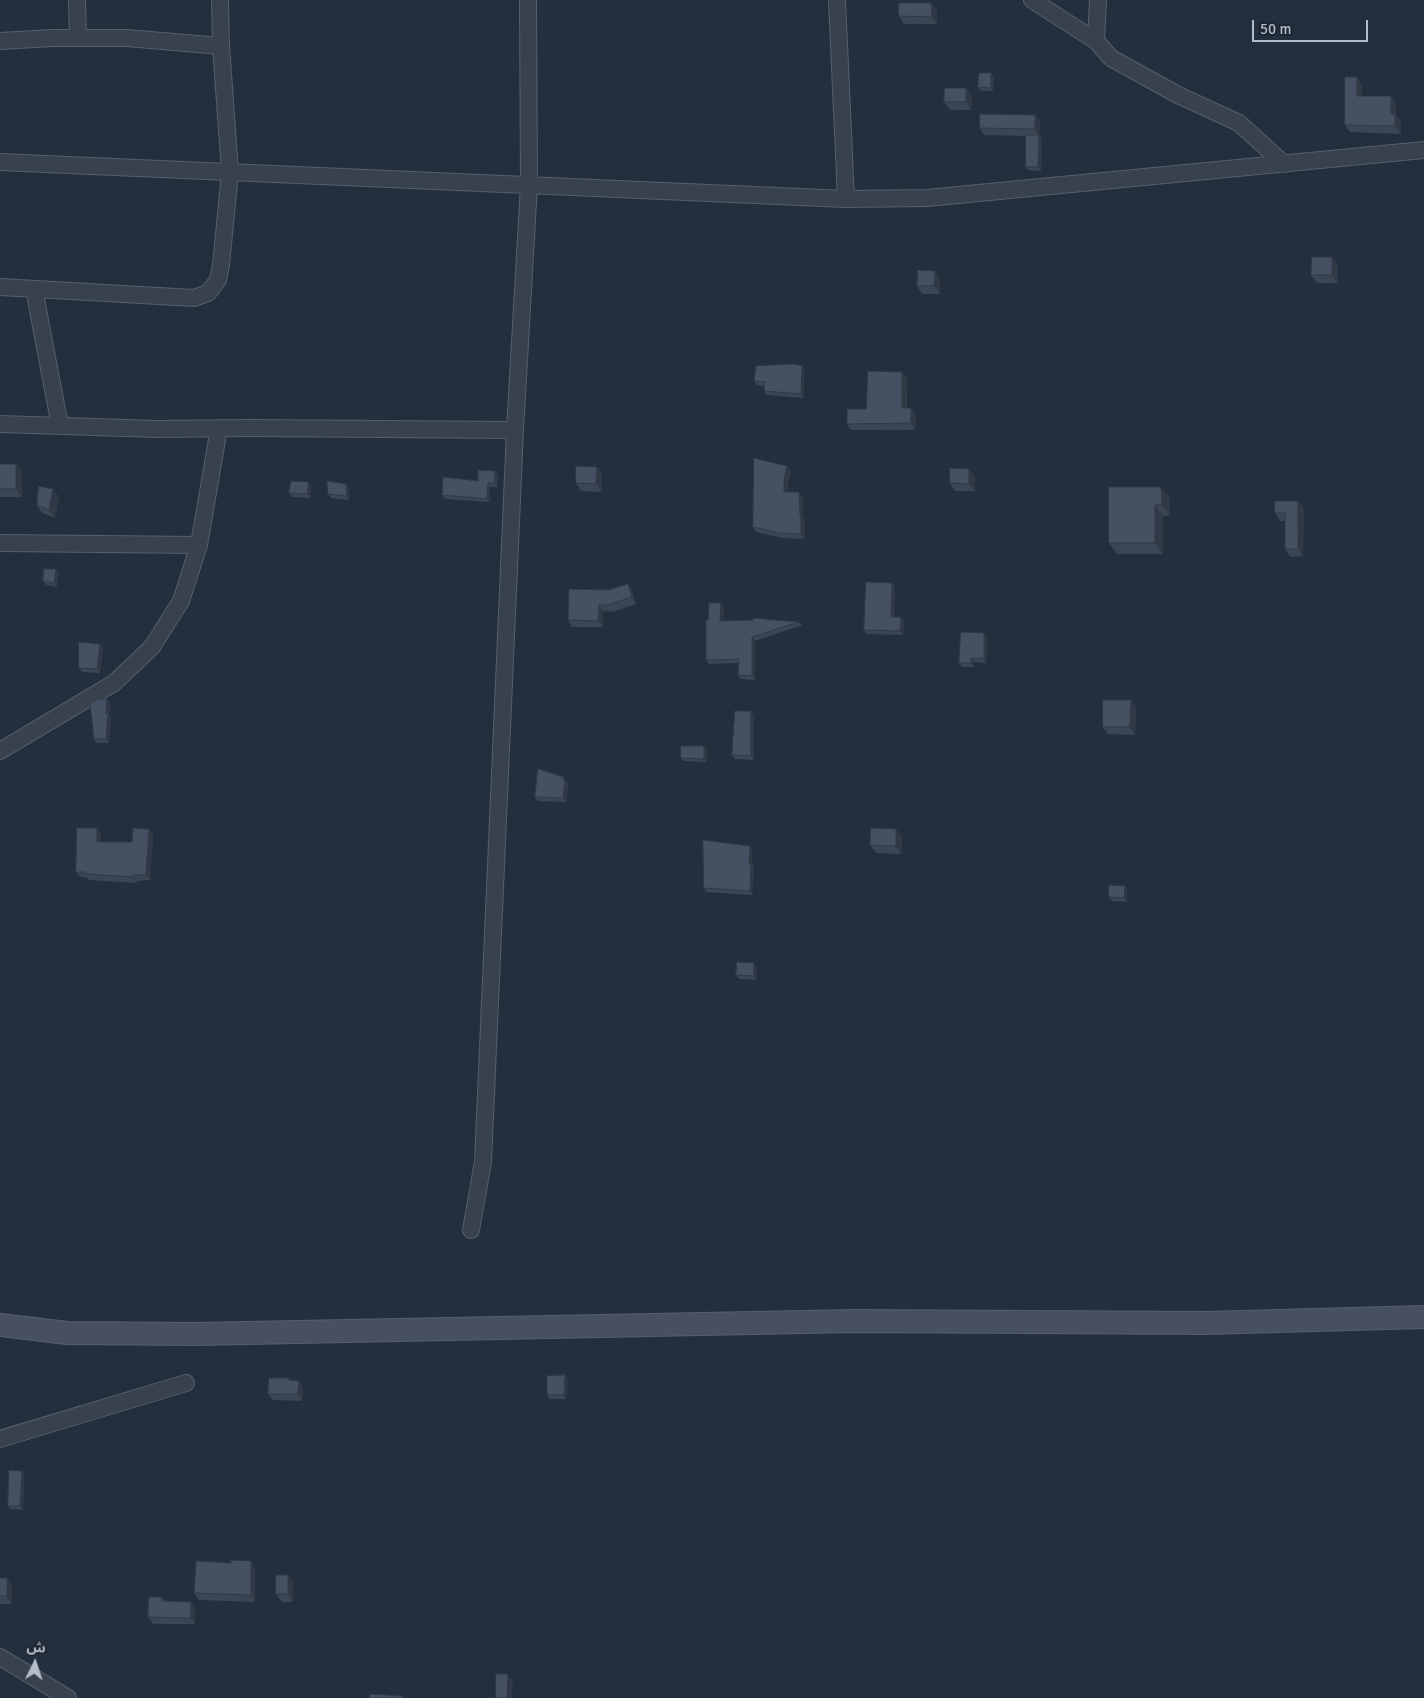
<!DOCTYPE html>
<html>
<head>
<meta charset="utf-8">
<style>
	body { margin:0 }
	#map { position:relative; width:1424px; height:1698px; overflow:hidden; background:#242f3e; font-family:Signika,"Noto Sans Arabic",sans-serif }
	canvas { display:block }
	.north { position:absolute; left:10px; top:1638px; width:50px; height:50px; -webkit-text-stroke:4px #1d2633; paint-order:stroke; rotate:4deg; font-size:14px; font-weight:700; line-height:20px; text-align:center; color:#b4bcc9 }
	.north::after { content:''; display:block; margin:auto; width:18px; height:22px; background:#b4bcc9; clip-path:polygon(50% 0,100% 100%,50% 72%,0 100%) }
	.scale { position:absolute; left:1252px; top:20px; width:116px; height:22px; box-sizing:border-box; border:2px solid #b4bcc9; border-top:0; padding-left:6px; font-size:15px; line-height:18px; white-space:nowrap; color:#b4bcc9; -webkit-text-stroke:4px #1d2633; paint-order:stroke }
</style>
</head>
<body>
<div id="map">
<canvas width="1424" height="1698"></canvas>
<div class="north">ش</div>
<div class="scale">50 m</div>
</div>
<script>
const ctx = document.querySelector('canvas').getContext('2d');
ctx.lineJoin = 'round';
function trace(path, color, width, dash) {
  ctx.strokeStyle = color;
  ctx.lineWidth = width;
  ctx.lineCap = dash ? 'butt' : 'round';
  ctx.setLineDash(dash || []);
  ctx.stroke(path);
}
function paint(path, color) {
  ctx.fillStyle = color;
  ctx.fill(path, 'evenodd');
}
const minor = new Path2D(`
	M77 0 78 38
	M837 0 846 199
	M1032 0 1096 41
	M1098 0 1096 41 1111 58 1178 95 1239 123 1284 164
	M0 41 52 38H127L221 46
	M0 162 846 199 927 198 1424 150
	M0 287 194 298 208 293 218 280 221 265 230 172 221 46 220 0
	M34 289 60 426
	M0 424 157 429 249 428 515 430
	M0 543 199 545
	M0 751 114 683 152 647 181 601 199 545 219 428
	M471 1230 483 1162 515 430 529 185 528 0
	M0 1439 186 1383
	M0 1657 68 1698`);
const secondary = new Path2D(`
	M0 1325 67 1333 196 1334 854 1321 1206 1323 1424 1317`);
const wall = new Path2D(`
	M931 3 937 11V24H904L899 16Z
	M991 73 994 77 993 91H981L978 87Z
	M1362 85V96H1391L1396 103V115L1401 122V134L1350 132 1345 125Z
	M972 96 971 110H950L944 102Z
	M1035 115 1040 122 1039 135 1042 139 1041 171 1028 170 1026 167V136L984 135 980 128Z
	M1332 257 1338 265V283H1317L1311 275Z
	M935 271 940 278V294H922L917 286Z
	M802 366 804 370V398L767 395 764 391V386L757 385 754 381Z
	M907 378V408L916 414 915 430H851L847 424Z
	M0 464H16L22 472V497H0Z
	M787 466 791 471 788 484V492H799L803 498V518L805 520 804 539 783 538 756 532 753 527Z
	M597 467 602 474V492L581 491 576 483Z
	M495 471 498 475V487H490V502L445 499 442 495 478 481Z
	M975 476V491H955L950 483Z
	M311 486V498L292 497 289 493Z
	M349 487V500L331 498 328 494Z
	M1161 487 1170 499V516H1163V554H1117L1109 543Z
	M59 497 55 518 42 513 37 505Z
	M1298 501 1304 509 1303 556 1291 557 1285 549V521H1280L1275 513Z
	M56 569 58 573 57 587 46 585 43 581Z
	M892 583 895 587 894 617H901L904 621 903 635 867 634 864 630Z
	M569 589 632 590 636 604 612 612 603 611V627H572L568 620Z
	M724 607 723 621 799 622 802 625 755 641V680L740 679 738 675V663L709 664 706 660 708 620Z
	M987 637 986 663 974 662V667H962L959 663Z
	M103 648 100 673 82 672 79 668Z
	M110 703 109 715 111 718 109 743H97L94 739Z
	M1136 708 1135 735 1108 734 1103 727Z
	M754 715V760L735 759 732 755Z
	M704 746 707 750V762L684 761 681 758Z
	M564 777 568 784 566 802 538 801 535 797Z
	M149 829 153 835 150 880 137 881V883L89 880 88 878 80 877 76 872 101 834V842H132Z
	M896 829 902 837 901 854 876 853 870 845Z
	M752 850V864L754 867 752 895 706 892 704 888Z
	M1125 886 1127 890V902L1112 901 1109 897Z
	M757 967 756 980 739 979 736 975Z
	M565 1375 568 1379 566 1399H550L547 1395Z
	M291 1380 303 1388 302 1401 273 1400 268 1394Z
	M24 1475 23 1510 10 1509 8 1506Z
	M255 1567V1602L199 1600 194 1593Z
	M288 1575 293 1583V1602H282L276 1594Z
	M0 1578H7L12 1586V1604H0Z
	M162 1597 165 1601 195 1608V1624H153L148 1617Z`);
const shadedWall = new Path2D(`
	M931 3 937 11V24L932 17Z
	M991 73 994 77 993 91 991 88Z
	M1357 77 1362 85V103L1357 96Z
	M966 88 972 96 971 110 966 102Z
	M1391 96 1396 103V115L1401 122V134L1395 126 1391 114Z
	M1035 115 1040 122 1039 135 1042 139 1041 171 1038 167 1039 136 1035 129Z
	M1332 257 1338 265V283L1332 275Z
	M935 271 940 278V294L934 286Z
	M802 366 804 370V398L801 394Z
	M902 372 907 378 906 414 902 408Z
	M911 408 916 414 915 430 911 423Z
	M16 464 22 472V497L16 489Z
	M787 466 791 471 788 484V498L784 492V479Z
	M597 467 602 474V492L596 484Z
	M969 469 975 476V491L969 484Z
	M495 471 498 475V487L495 483Z
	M308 482 311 486V498L308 494Z
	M488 483 490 487V502L487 499Z
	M346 484 349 487V500L347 496Z
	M1161 487 1170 499V516L1162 505Z
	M53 489 59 497 55 518 49 510Z
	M799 492 803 498V518L805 520 804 539 801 534Z
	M1298 501 1304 509 1303 556 1298 549Z
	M1155 505 1163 516V554L1155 543Z
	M56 569 58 573 57 587 54 583Z
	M892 583 895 587 894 621 891 617Z
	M628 584 632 590 636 604 632 597Z
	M721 603 724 607 723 625 720 621Z
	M599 605 603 611V627L598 621Z
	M901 617 904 621 903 635 900 631Z
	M984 633 987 637 986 663 984 659Z
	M752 637 755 641V680L752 676Z
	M100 644 103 648 100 673 97 669Z
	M971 658 974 662V667L971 663Z
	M107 699 110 703 109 715 111 718 109 743 106 739V714Z
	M1131 700 1136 708 1135 735 1130 727Z
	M751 711 754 715V760L751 756Z
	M704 746 707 750V762L704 759Z
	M564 777 568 784 566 802 563 798Z
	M97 828 101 834V848L97 842Z
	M149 829 153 835 150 880 146 875Z
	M896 829 902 837 901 854 896 846Z
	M750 846 752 850V864L754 867 752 895 750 891 749 863Z
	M133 875 137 881V883L133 877Z
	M1125 886 1127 890V902L1124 898Z
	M754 963 757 967 756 980 754 976Z
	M565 1375 568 1379 566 1399 564 1395Z
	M299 1381 303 1388 302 1401 298 1394Z
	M22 1471 24 1475 23 1510 20 1506Z
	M251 1561 255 1567V1602L251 1595Z
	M288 1575 293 1583V1602L288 1594Z
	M7 1578 12 1586V1604L7 1596Z
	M191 1602 195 1608V1624L191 1618Z
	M508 1674 513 1681 512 1698H507Z`);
const building = new Path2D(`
	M899 3H931L932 17 899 16Z
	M979 73H991V88L978 87Z
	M1345 77H1357V96H1391V114H1395V126L1345 125Z
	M945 88H966V102H944Z
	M980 114 1035 115V129L980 128Z
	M1026 135H1039L1038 167H1026Z
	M1312 257H1332V275H1311Z
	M918 270 935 271 934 286H917Z
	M795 364 802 366 801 394 764 391 765 382 754 381 756 366Z
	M868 371 902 372V408H911V423L847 424V409H866Z
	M754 458 787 466 784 479V492H799L800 515H801V534L779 533 753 527Z
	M0 464H16V489H0Z
	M576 466 597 467 596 484 576 483Z
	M950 468 969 469V484L950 483Z
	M478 470 495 471V483H488L487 499 442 495 443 477 478 481Z
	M291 481 308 482V494L289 493Z
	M327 481 346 484 347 496 328 494Z
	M39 486 53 489 49 510 37 505Z
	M1109 487H1161L1162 505H1155V543H1109Z
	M1275 501H1298V549H1285V513H1275Z
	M44 569H56L54 583 43 581Z
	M866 582 892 583 891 617H901L900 631 864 630Z
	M628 584 632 597 607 605H599L598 621 568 620 569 589 608 590Z
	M709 603H721L720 621 753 620V618L799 622 752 637V676L738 675 739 659 706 660V620H708Z
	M961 632 984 633V659L971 658V663H959Z
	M79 642 100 644 97 669 79 668Z
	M98 699H107L106 714H108L106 739H94L90 704Z
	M1103 700H1131L1130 727H1103Z
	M735 711H751V756L732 755Z
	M681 746H704V759L681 758Z
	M538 769 564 777 563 780H565L563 798 535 797Z
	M77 828H97V842H132L133 828 149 829 146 875H133V877L85 874V872H76Z
	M871 828 896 829V846L870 845Z
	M703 840 750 846 749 863H751L750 891 704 888Z
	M1109 885 1125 886 1124 898 1109 897Z
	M737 962 754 963V976L736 975Z
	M565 1375 564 1395H547V1376Z
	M269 1378H289V1380L299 1381 298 1394H268Z
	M9 1470 22 1471 20 1506H8Z
	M231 1560 251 1561V1595L194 1593 196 1561 231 1563Z
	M276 1575H288V1594H276Z
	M0 1578H7V1596H0Z
	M149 1597H162V1601L191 1602V1618L148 1617Z
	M496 1674H508L507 1698H496Z
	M370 1694 403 1696V1698H370Z`);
trace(minor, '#565f6c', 18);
trace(secondary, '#565f6c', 24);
trace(minor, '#38414e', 16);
trace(secondary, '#465061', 22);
paint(wall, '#3b4654');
paint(shadedWall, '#303945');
paint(building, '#455162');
trace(building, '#303945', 1);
</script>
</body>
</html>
